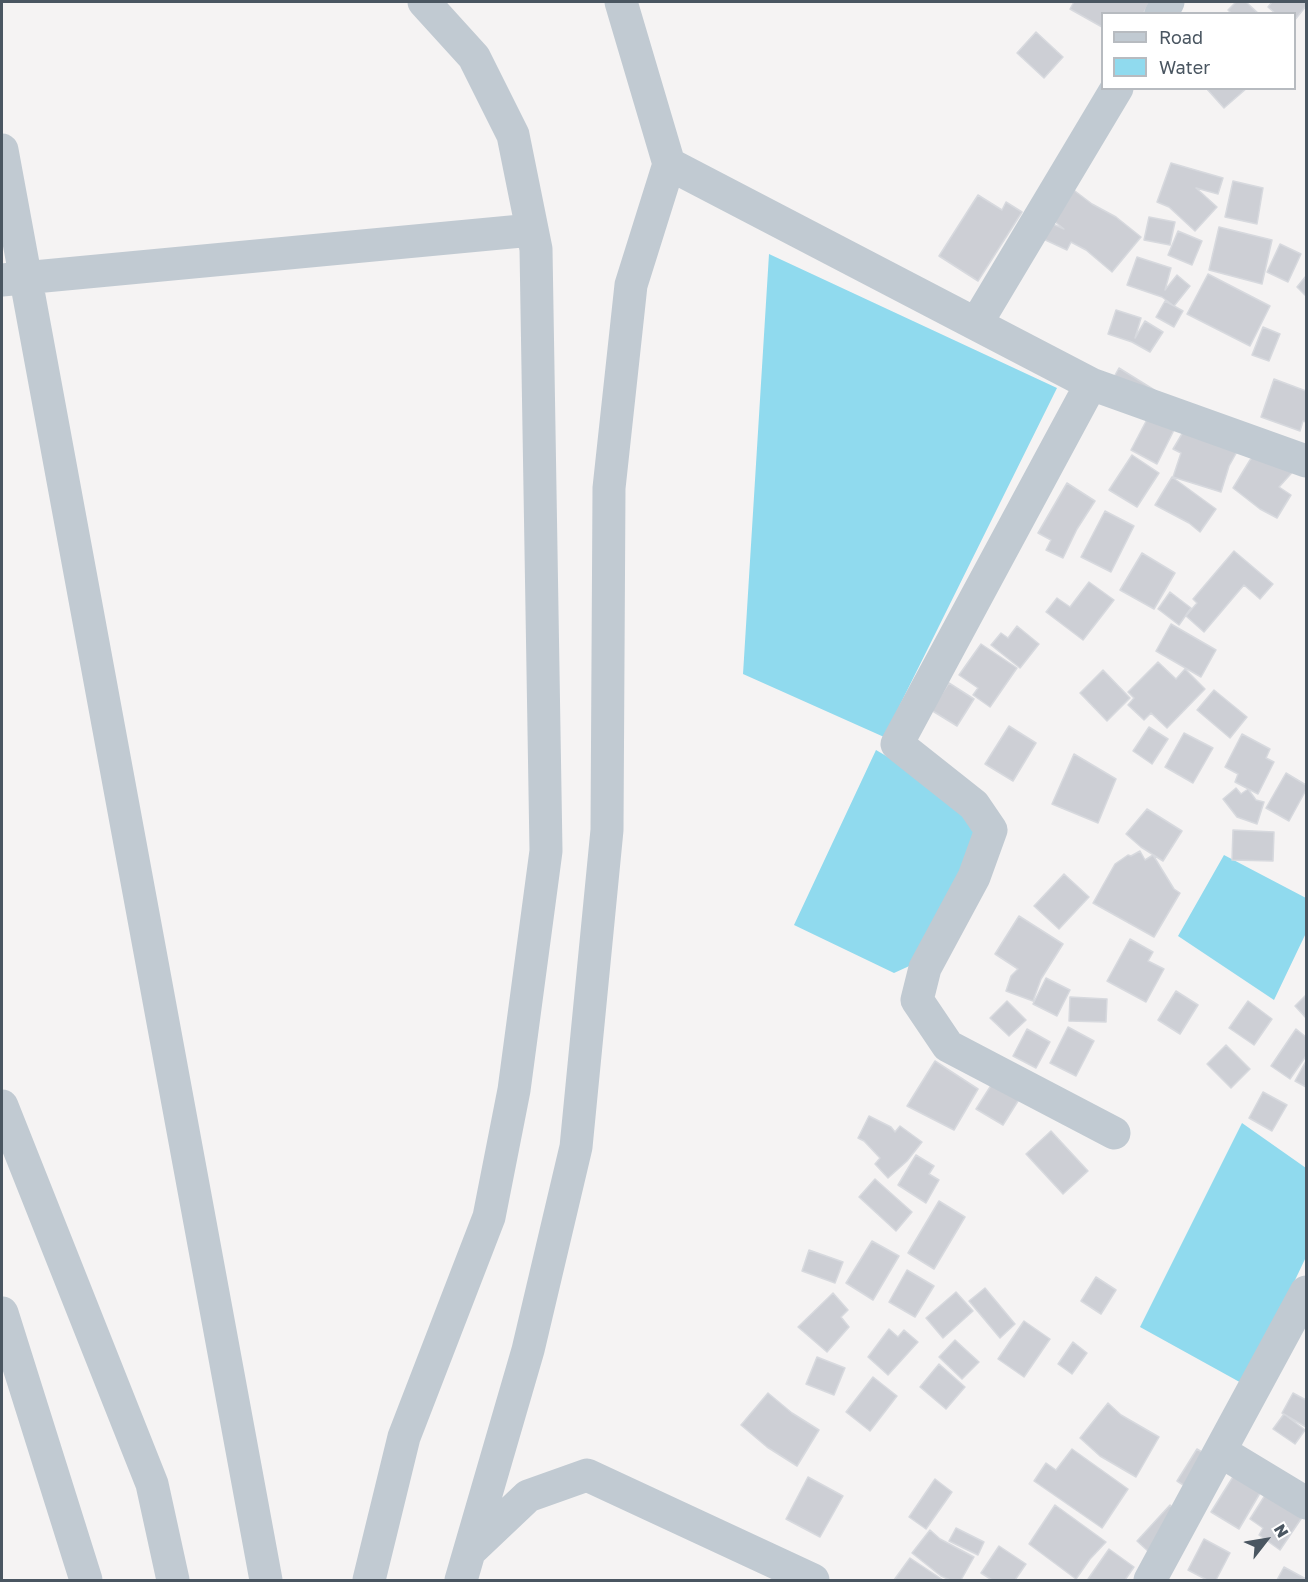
<!DOCTYPE html>
<html>
<head>
<meta charset="utf-8">
<style>
	body { margin:0 }
	#map { position:relative; width:1308px; height:1582px; overflow:hidden; background:#f5f3f3; font-family:"Golos Text",sans-serif }
	canvas { display:block }
	.frame { position:absolute; inset:0; border:3px solid #4a5661; pointer-events:none }
	.legend { position:absolute; left:1101px; top:12px; width:195px; height:78px; box-sizing:border-box; background:#fff; border:2px solid #b7bbc0; margin:0; padding:8px 10px; list-style:none; font-size:18px; color:#4a5661 }
	.legend li { display:flex; align-items:center; gap:12px; height:30px }
	.legend b { width:30px; border:2px solid #b7bbc0 }
	.north { position:absolute; left:1236px; top:1510px; width:60px; height:60px; -webkit-text-stroke:4px #fff; paint-order:stroke; rotate:59deg; font-size:16px; font-weight:700; line-height:24px; text-align:center; color:#4a5661 }
	.north::after { content:''; display:block; margin:auto; width:21px; height:27px; background:#4a5661; clip-path:polygon(50% 0,100% 100%,50% 72%,0 100%) }
</style>
</head>
<body>
<div id="map">
<canvas width="1308" height="1582"></canvas>
<div class="frame"></div>
<ul class="legend">
<li><b style="height:8px;background:#c1cad2"></b>Road</li>
<li><b style="height:16px;background:#90daee"></b>Water</li>
</ul>
<div class="north">N</div>
</div>
<script>
const ctx = document.querySelector('canvas').getContext('2d');
ctx.lineJoin = 'round';
function paint(path, color) {
  ctx.fillStyle = color;
  ctx.fill(path, 'evenodd');
}
function trace(path, color, width, dash) {
  ctx.strokeStyle = color;
  ctx.lineWidth = width;
  ctx.lineCap = dash ? 'butt' : 'round';
  ctx.setLineDash(dash || []);
  ctx.stroke(path);
}
const water = new Path2D(`
	M769 254 1057 388 884 737 743 674Z
	M876 750 966 803 985 845 940 952 894 973 794 925Z
	M1224 855 1306 898V933L1274 1000 1178 936Z
	M1242 1123 1306 1168V1257L1245 1385 1140 1327Z`);
const building = new Path2D(`
	M1074 2H1150L1143 14H1102V27L1070 9Z
	M1236 2H1246L1259 14H1232L1228 10Z
	M1272 2H1306V6L1294 21V14H1276L1268 7Z
	M1036 32 1063 57 1044 78 1017 53Z
	M1206 88H1247L1224 108Z
	M1171 163 1223 178 1218 194 1196 188 1217 207 1195 231 1169 207 1157 202Z
	M1233 181 1263 188 1257 224 1225 217Z
	M1071 188 1092 204 1116 217 1141 237 1112 272 1086 250 1071 242 1067 250 1039 237 1046 221 1064 229 1049 217Z
	M978 195 1002 210 1006 202 1022 212 978 281 939 256Z
	M1149 217 1175 222 1170 245 1144 240Z
	M1219 227 1272 240 1262 284 1209 270Z
	M1178 231 1202 241 1192 265 1168 255Z
	M1280 244 1301 254 1288 282 1267 272Z
	M1137 257 1171 268 1165 290 1177 275 1190 286 1174 306 1162 297 1127 285Z
	M1208 274 1270 306 1250 346 1187 314Z
	M1306 276V296L1297 287Z
	M1165 301 1183 311 1174 327 1156 317Z
	M1116 310 1141 318 1135 338 1145 321 1163 332 1150 352 1132 342 1108 334Z
	M1263 327 1280 334 1269 361 1252 355Z
	M1119 368 1156 391 1110 384Z
	M1274 379 1306 391V422L1303 421 1300 431 1261 417Z
	M1153 408 1178 422 1157 464 1131 450Z
	M1195 412 1243 441 1229 466 1221 492 1173 477 1181 453 1173 449Z
	M1270 439 1298 466 1279 487 1291 495 1277 518 1260 509 1233 488 1250 460Z
	M1132 455 1159 473 1137 507 1109 490Z
	M1172 477 1216 509 1200 532 1189 523 1155 505Z
	M1067 483 1095 501 1077 529 1063 558 1046 550 1051 540 1038 533Z
	M1105 511 1134 526 1111 572 1081 557Z
	M1234 551 1273 584 1260 599 1244 585 1204 632 1186 616 1197 603 1193 599Z
	M1142 553 1175 573 1154 609 1120 590Z
	M1089 582 1114 600 1083 640 1046 612 1057 598 1070 607Z
	M1170 592 1191 608 1179 625 1158 609Z
	M1171 624 1216 650 1201 677 1156 651Z
	M1017 626 1039 644 1020 668 991 645 1001 633 1008 638Z
	M981 644 1017 668 990 707 973 695 978 688 959 675Z
	M1158 662 1176 679 1185 669 1205 689 1167 728 1151 713 1144 720 1128 705 1134 698 1128 692Z
	M1103 670 1130 698 1107 721 1080 693Z
	M949 683 974 699 957 726 931 710Z
	M1214 690 1247 717 1230 738 1197 710Z
	M1009 726 1036 743 1013 781 985 764Z
	M1149 727 1168 739 1152 764 1133 751Z
	M1184 733 1213 748 1193 783 1165 767Z
	M1242 734 1270 749 1266 758 1274 762 1258 794 1235 782 1238 774 1225 767Z
	M1074 754 1116 779 1098 823 1052 804Z
	M1286 773 1306 785V790L1289 821 1266 808Z
	M1236 788 1241 794 1248 789 1256 800 1264 802 1257 824 1237 817 1223 799Z
	M1147 809 1182 831 1163 861 1141 847 1126 834Z
	M1233 830 1274 832 1273 861 1232 860Z
	M1140 851 1145 860 1153 855 1174 889 1180 893 1154 937 1093 903 1115 864 1128 855 1131 856Z
	M1064 874 1089 897 1059 929 1034 906Z
	M1019 916 1063 944 1041 979 1033 1001 1006 991 1011 976 1018 969 995 954Z
	M1130 939 1153 952 1148 961 1164 969 1146 1002 1107 981Z
	M1046 978 1070 990 1057 1016 1033 1004Z
	M1176 991 1198 1005 1180 1034 1158 1020Z
	M1306 995V1018L1295 1006Z
	M1070 997 1107 999 1106 1022 1069 1021Z
	M1007 1001 1026 1020 1009 1036 990 1018Z
	M1248 1001 1272 1019 1254 1045 1229 1028Z
	M1068 1027 1094 1041 1076 1076 1050 1063Z
	M1027 1029 1050 1042 1036 1068 1013 1056Z
	M1296 1029 1306 1037V1056L1290 1079 1271 1066Z
	M1226 1045 1250 1069 1231 1088 1207 1064Z
	M935 1061 978 1089 954 1130 907 1106Z
	M1306 1061V1087L1295 1081Z
	M997 1076 1023 1093 1003 1125 976 1109Z
	M1263 1092 1287 1105 1272 1131 1249 1118Z
	M869 1116 891 1127 895 1132 900 1126 922 1142 907 1161 888 1178 875 1164 880 1158 864 1141 858 1138Z
	M1051 1131 1088 1171 1063 1194 1026 1154Z
	M916 1155 934 1166 929 1174 939 1180 926 1203 898 1185Z
	M875 1179 912 1212 896 1231 859 1197Z
	M939 1201 965 1217 934 1269 908 1253Z
	M872 1241 899 1256 873 1300 846 1283Z
	M809 1250 843 1262 835 1283 802 1271Z
	M907 1270 934 1286 915 1317 889 1302Z
	M1096 1277 1116 1290 1101 1314 1081 1301Z
	M985 1288 1015 1324 1000 1338 969 1301Z
	M956 1292 973 1311 943 1338 926 1318Z
	M833 1293 848 1310 841 1317 849 1327 827 1352 798 1327Z
	M1024 1321 1050 1339 1024 1377 998 1359Z
	M889 1329 898 1337 904 1330 918 1342 888 1375 868 1357Z
	M955 1340 979 1362 962 1379 939 1357Z
	M1073 1342 1087 1353 1072 1374 1058 1364Z
	M817 1357 845 1368 834 1395 806 1384Z
	M939 1364 965 1387 946 1409 920 1387Z
	M873 1377 897 1396 870 1431 846 1412Z
	M768 1393 792 1413 819 1430 797 1466 767 1447 741 1425Z
	M1293 1393 1306 1400V1427L1282 1413Z
	M1108 1403 1121 1415 1159 1437 1136 1477 1100 1456 1080 1438Z
	M1284 1414 1305 1430 1295 1444 1273 1429Z
	M1072 1449 1128 1489 1102 1528 1034 1481 1046 1463 1056 1470Z
	M1197 1449 1222 1464 1202 1497 1177 1481Z
	M1236 1472 1263 1488 1239 1529 1211 1512Z
	M808 1477 843 1496 820 1537 786 1519Z
	M935 1479 952 1492 926 1529 909 1517Z
	M1269 1489 1305 1513 1280 1550 1259 1535 1263 1528 1250 1519Z
	M1055 1505 1106 1542 1090 1559 1076 1579 1029 1544Z
	M1170 1505 1194 1527 1161 1563 1137 1541Z
	M956 1528 984 1542 978 1555 949 1541Z
	M930 1530 940 1539 974 1557 961 1580H950L941 1576 912 1553Z
	M1204 1539 1230 1553 1216 1580H1207L1188 1570Z
	M999 1546 1026 1564 1015 1580H992L981 1573Z
	M1109 1549 1134 1567 1125 1580H1090L1088 1579Z
	M910 1558 943 1580H894Z
	M1284 1567 1306 1579V1580H1277Z`);
const minor = new Path2D(`
	M1161 14 1168 2
	M2 150 266 1580
	M669 164 1091 384 1306 461
	M2 280 532 230
	M976 324 1117 88
	M1091 384 897 744 974 805 991 830 974 877 925 968 917 1000 948 1046 1114 1133
	M2 1106 152 1484 173 1580
	M2 1313 86 1580
	M1220 1451 1306 1503
	M471 1550 528 1496 587 1475 813 1580
	M369 1580 404 1437 489 1217 514 1090 546 851 536 249 513 135 474 57 424 2
	M461 1580 528 1350 576 1147 607 830 609 488 631 285 669 164 621 2
	M1150 1580 1306 1292`);
paint(water, '#90daee');
paint(building, '#cdcfd5');
trace(building, '#d7d9de', 1.5);
trace(minor, '#c1cad2', 33);
</script>
</body>
</html>
